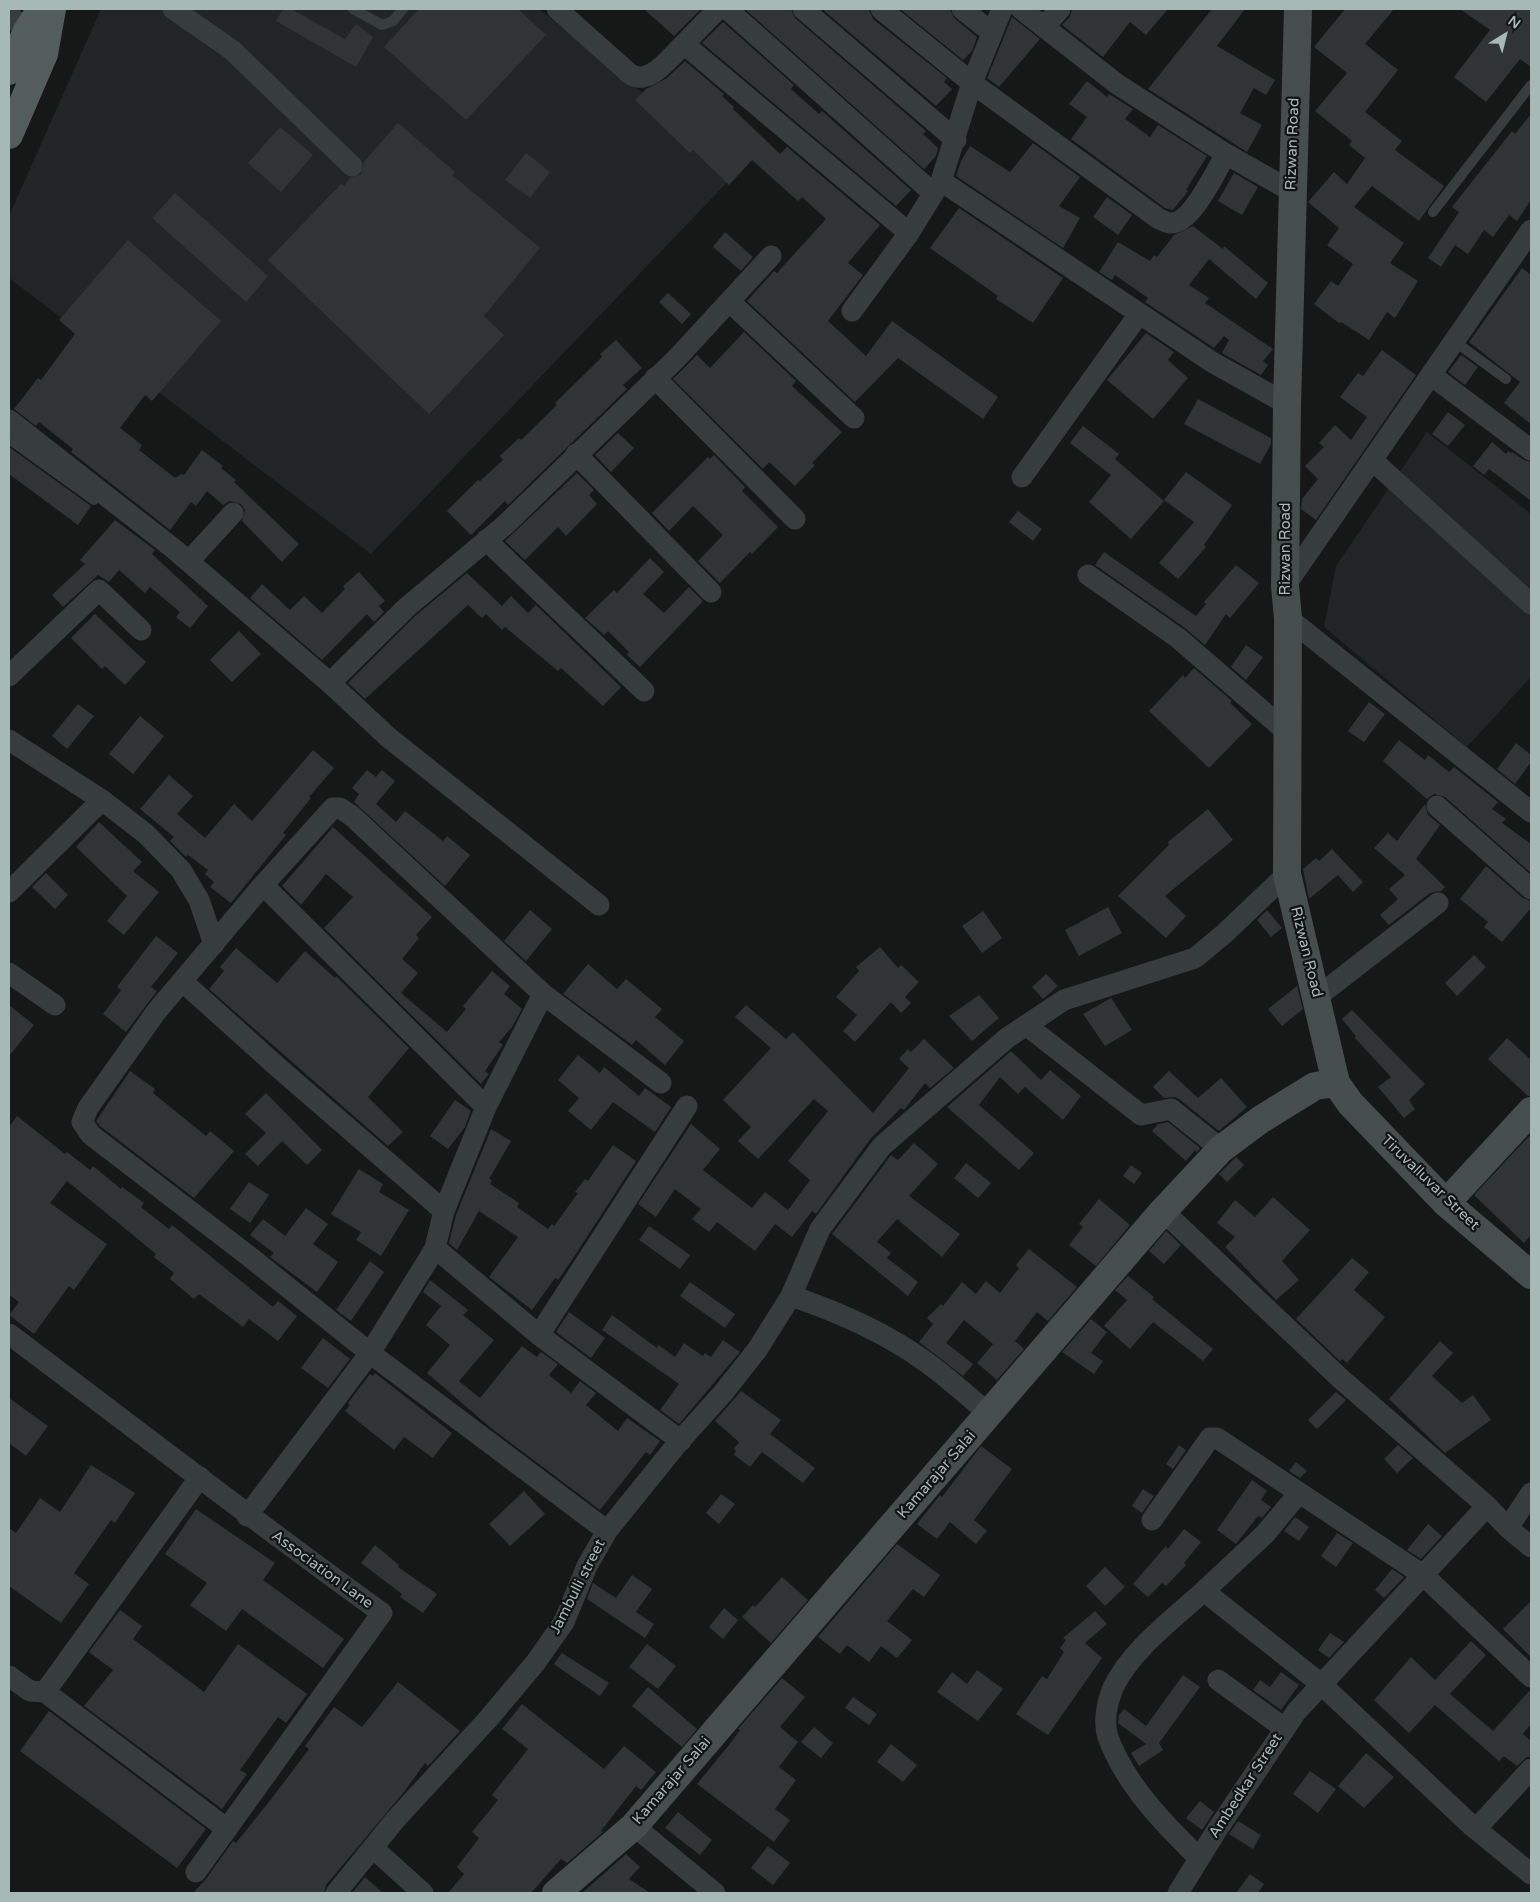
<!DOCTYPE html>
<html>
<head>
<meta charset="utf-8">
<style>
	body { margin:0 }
	#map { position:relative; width:1540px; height:1902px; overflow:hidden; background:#161818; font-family:"Varela Round",sans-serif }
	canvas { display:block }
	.frame { position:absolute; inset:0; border:10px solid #a7b9b5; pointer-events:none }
	.north { position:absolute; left:1480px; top:10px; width:50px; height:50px; -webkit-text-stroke:4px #111313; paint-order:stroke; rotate:36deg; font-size:14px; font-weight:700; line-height:20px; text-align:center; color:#a7b9b5 }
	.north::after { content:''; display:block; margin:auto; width:18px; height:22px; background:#a7b9b5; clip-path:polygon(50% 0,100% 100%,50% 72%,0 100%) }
</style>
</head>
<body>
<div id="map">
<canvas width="1540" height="1902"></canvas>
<div class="frame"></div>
<div class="north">N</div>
</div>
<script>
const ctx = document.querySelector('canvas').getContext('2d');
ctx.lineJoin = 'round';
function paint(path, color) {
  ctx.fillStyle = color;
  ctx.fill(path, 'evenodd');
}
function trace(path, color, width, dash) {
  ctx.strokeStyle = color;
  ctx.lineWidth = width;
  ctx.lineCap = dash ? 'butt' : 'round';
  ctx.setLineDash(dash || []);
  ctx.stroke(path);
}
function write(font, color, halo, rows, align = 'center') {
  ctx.font = font + ' "Varela Round",sans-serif';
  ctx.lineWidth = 4.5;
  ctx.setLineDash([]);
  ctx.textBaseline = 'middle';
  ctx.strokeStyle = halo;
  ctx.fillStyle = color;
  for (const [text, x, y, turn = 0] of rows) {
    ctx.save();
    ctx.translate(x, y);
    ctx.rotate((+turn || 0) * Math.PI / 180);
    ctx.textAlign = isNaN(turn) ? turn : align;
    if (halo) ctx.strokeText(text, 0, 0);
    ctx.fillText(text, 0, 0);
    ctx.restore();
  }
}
const built = new Path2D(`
	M101 9H539L738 171 371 554 9 278V216Z
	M1427 432 1531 514V680L1529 679 1467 747 1324 627 1336 566Z`);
const building = new Path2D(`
	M283 9H291L345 39 356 24 373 37 356 67 276 21Z
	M419 9H518L546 35 466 120 384 47Z
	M644 9H701L674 36Z
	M745 9H791L795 18 926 131 923 134 938 148 936 156 924 169Z
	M822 9H869L873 19 947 78 944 82 952 89 936 106Z
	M900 9H950L954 18 977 37 972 51 963 60Z
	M1072 9H1168L1146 35 1130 22 1103 57 1062 25 1070 17Z
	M1212 9H1245L1217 46 1275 80 1266 95 1254 88 1240 113 1262 125 1247 152 1148 89Z
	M1345 9H1394L1365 44 1398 70 1365 112 1402 141 1395 150 1444 186 1419 221 1372 186 1354 207 1404 243 1390 263 1418 281 1395 318 1387 312 1369 340 1341 322 1339 323 1314 304 1331 281 1338 286 1353 264 1327 245 1339 228 1308 202 1334 172 1347 184 1365 158 1349 145 1352 141 1315 111 1347 73 1314 47Z
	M1460 9H1531V67L1520 59 1486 102 1454 77 1490 30Z
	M1012 17 1040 39 999 87 987 78Z
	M723 22 794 85 791 89 819 114 822 111 911 190 896 206 702 43Z
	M685 61 724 94 722 96 734 107 733 109 780 154 787 147 880 225 848 263 863 275 828 321 866 356 892 321 998 397 983 419 898 358 855 402 747 301 774 271 777 273 826 219 802 197 798 201 752 160 729 185 693 150 690 153 635 100 646 89 667 78Z
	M1087 81 1107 97 1109 94 1133 109 1125 119 1150 137 1158 125 1207 156 1186 190 1188 191 1173 210 1165 208 1071 139 1087 117 1069 104Z
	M1531 114V200L1517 221 1509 215 1493 237 1484 230 1468 254 1455 245 1441 267 1428 258 1459 212 1452 207 1512 131 1515 134Z
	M398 123 455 172 452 175 540 248 484 316 504 335 429 414 268 260 341 184 344 186 350 178 361 174 364 162Z
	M280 127 313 155 281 192 248 163Z
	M1033 143 1080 177 1059 206 1080 218 1063 248 956 176 961 161 970 146 1010 172Z
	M526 153 550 172 530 198 505 180Z
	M1234 173 1258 187 1242 215 1218 201Z
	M175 193 268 276 246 302 152 218Z
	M1107 197 1132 215 1118 235 1093 217Z
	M959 208 1063 278 1033 323 996 299 998 296 930 248Z
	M1193 226 1223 249 1224 246 1268 283 1256 299 1209 259 1189 285 1209 298 1205 303 1273 349 1263 361 1268 365 1261 375 1222 353 1229 340 1224 336 1214 348 1145 302 1148 298 1115 275 1112 280 1099 272 1118 242 1150 261 1154 255 1157 257 1174 235Z
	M725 232 753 257 741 271 713 247Z
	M128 240 221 321 152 401 145 395 120 428 142 445 139 450 175 478 181 474 184 475 202 450 223 466 221 468 236 480 234 482 299 544 282 562 242 521 245 510 241 504 230 501 223 505 207 491 196 506 191 502 170 530 71 452 73 449 39 422 36 426 14 409 38 378 41 380 75 334 59 320Z
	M1522 268 1531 275V424L1504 403 1520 382 1469 342Z
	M668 293 691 314 682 324 659 302Z
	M744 332 796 381 792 386 842 432 812 463 815 465 795 486 769 462 763 469 673 379 697 355 710 368Z
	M1146 333 1174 352 1168 360 1188 378 1153 419 1107 380Z
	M616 340 642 368 623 385 627 389 508 505 505 501 471 535 447 511 478 480 480 481 503 460 500 456 519 438 521 440 557 405 555 403 602 357 600 354Z
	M1382 350 1416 375 1316 520 1301 509 1302 499 1318 479 1305 466 1324 447 1319 443 1335 425 1351 440 1367 417 1340 397 1358 373 1363 376Z
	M1461 355 1478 367 1465 385 1448 372Z
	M1198 399 1271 438V444L1260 464 1184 424Z
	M1448 412 1465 425 1448 446 1432 434Z
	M1083 426 1119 454 1115 459 1164 501 1131 539 1089 502 1111 475 1070 443Z
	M618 433 634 448 611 472 595 455Z
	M1492 442 1506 454 1508 451 1511 453 1512 452 1524 460 1531 462V501L1489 469 1484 475 1473 466Z
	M9 447 91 506 78 525 9 474Z
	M714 455 745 487 742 491 778 527 752 554 750 552 720 583 698 561 723 535 693 506 669 531 652 513 708 457 710 459Z
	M1186 472 1232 505 1204 545 1206 547 1178 579 1159 563 1194 522 1164 500Z
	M577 473 594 490 589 495 597 504 566 536 558 527 525 560 505 541Z
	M1018 511 1042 529 1033 541 1009 522Z
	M115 520 155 550 152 554 208 606 190 628 176 617 180 612 150 587 145 593 119 570 109 582 98 575 63 607 52 595 85 564 80 560Z
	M1104 552 1196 616 1206 604 1204 602 1236 565 1259 583 1230 618 1226 614 1205 645 1185 628 1095 565Z
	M650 558 664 572 643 594 664 613 689 587 703 601 640 667 627 655 629 652 608 631 604 635 585 618 614 590 617 593Z
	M359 572 385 601 379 606 384 612 374 622 367 614 322 660 250 598 262 584 290 610 304 596 322 613 345 589 343 586Z
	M467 573 502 606 511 596 528 613 536 605 621 687 603 706 561 668 558 671 505 627 502 630 486 614 482 618 468 605 365 699 348 683 415 616Z
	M95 614 146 662 125 685 105 666 102 669 71 638Z
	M239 631 261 654 232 682 210 660Z
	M1246 645 1263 657 1246 680 1231 667Z
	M1194 668 1232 701 1230 703 1252 724 1209 768 1149 711 1183 675 1185 678Z
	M1369 702 1385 714 1364 742 1348 731Z
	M78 704 94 716 67 749 52 736Z
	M140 716 164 736 133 774 109 754Z
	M1399 740 1425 760 1428 755 1449 772 1454 767 1498 802 1492 809 1506 819 1502 823 1531 844V873L1445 797 1434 794 1427 799 1383 761Z
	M1516 743 1531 755V762L1515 784 1497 769Z
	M313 750 334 768 309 797 311 798 283 833 286 835 231 903 210 887 214 882 205 874 208 870 188 855 186 857 170 841 174 837 140 809 169 775 193 796 177 814 205 838 234 804 252 821Z
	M367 770 376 777 382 770 395 781 376 804 396 822 405 811 443 841 447 836 470 855 445 886 354 802 359 794 352 788Z
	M1425 804 1428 815 1440 825 1416 859 1445 887 1441 891 1430 893 1389 925 1380 915 1398 899 1389 889 1405 875 1374 848 1388 833 1397 841Z
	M1208 809 1233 840 1165 896 1186 916 1166 938 1118 896 1169 845 1168 842Z
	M99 822 142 862 133 871 159 892 124 935 107 921 127 896 76 847Z
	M333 827 432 917 416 935 419 938 402 959 418 973 401 993 447 1032 466 1009 463 1006 492 971 510 986 504 994 522 1009 512 1027 499 1042 503 1045 485 1071 489 1074 481 1084 324 928 353 897 326 874 301 905 282 886Z
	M1332 849 1363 882 1353 892 1338 875 1309 899 1303 869 1316 858 1319 861Z
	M1486 866 1523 898 1531 901V908L1502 942 1484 927 1488 922 1460 899Z
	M46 873 68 895 55 909 32 887Z
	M1108 907 1122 933 1079 956 1065 930Z
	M530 910 552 929 526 961 504 941Z
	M1267 910 1282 928 1271 937 1257 920Z
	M983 911 1002 938 982 953 962 926Z
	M156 936 178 953 151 987 157 991 126 1032 103 1014 121 990 117 987Z
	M880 947 898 968 901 965 919 982 905 997 911 1003 901 1013 891 1002 855 1042 843 1031 857 1015 836 997 859 971 856 967Z
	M236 948 277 983 305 951 335 978 336 976 409 1048 368 1097 403 1132 388 1146 209 989 224 971 220 967Z
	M1474 955 1486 967 1457 996 1445 983Z
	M588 964 617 989 626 979 662 1009 655 1017 684 1041 665 1065 636 1040 632 1045 563 994Z
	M1046 974 1058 986 1043 999 1032 987Z
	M1297 986 1303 1009 1282 1026 1268 1009Z
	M979 995 999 1018 972 1041 949 1016Z
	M1111 998 1132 1030 1105 1046 1083 1014Z
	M9 1005 34 1025 9 1056Z
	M746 1005 786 1039 793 1032 873 1113 909 1068 899 1059 908 1049 911 1052 924 1039 954 1068 930 1088 925 1083 904 1110 901 1108 871 1138 816 1214 812 1211 792 1237 775 1224 755 1251 717 1222 709 1232 692 1219 701 1209 675 1189 656 1217 638 1204 691 1124 720 1149 703 1170 752 1208 765 1192 788 1210 810 1180 788 1161 828 1111 814 1099 758 1159 738 1141 751 1127 723 1100 771 1048 735 1017Z
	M1352 1010 1425 1084 1409 1100 1415 1109 1404 1118 1378 1087 1391 1077 1355 1038 1356 1036 1342 1019Z
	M1507 1038 1531 1060V1096H1528L1488 1059Z
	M1011 1051 1041 1080 1050 1070 1081 1096 1063 1120 1025 1087 1018 1094 1000 1077 979 1105 1034 1153 1019 1170 947 1107Z
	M578 1055 600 1073 604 1067 639 1096 645 1088 671 1107 655 1132 613 1102 591 1130 568 1111 579 1098 558 1080Z
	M130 1071 155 1089 153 1093 206 1136 210 1131 234 1151 194 1198 100 1126 96 1121Z
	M1169 1071 1198 1098 1221 1078 1247 1107 1219 1131 1179 1099 1174 1097 1164 1098 1153 1087Z
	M266 1093 322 1150 307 1165 282 1141 258 1166 245 1154 266 1133 245 1114Z
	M455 1100 471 1111 465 1127 448 1149 430 1136Z
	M17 1116 65 1154 67 1152 90 1170 93 1166 121 1189 122 1187 144 1203 141 1207 169 1229 172 1225 273 1307 278 1301 297 1316 278 1341 249 1319 243 1327 199 1294 194 1299 170 1279 174 1273 154 1257 156 1254 67 1181 50 1203 107 1244 74 1290 69 1286 34 1334 9 1315 19 1302 9 1295V1127Z
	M1168 1122 1200 1148 1197 1152 1195 1150 1186 1161 1152 1131 1158 1124Z
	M491 1129 511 1141 489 1179 492 1180 490 1184 519 1203 517 1207 548 1229 552 1224 554 1226 578 1193 575 1192 585 1179 588 1181 613 1145 636 1161 570 1263 558 1280 555 1278 532 1310 489 1277 518 1237 479 1211 457 1250 449 1243 456 1215Z
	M1531 1134V1235L1524 1243 1474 1195Z
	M914 1143 938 1164 909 1196 960 1234 942 1257 897 1219 877 1242 891 1253 887 1258 918 1282 908 1296 832 1234 891 1155 898 1160Z
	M1236 1157 1244 1165 1227 1182 1219 1174Z
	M966 1163 991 1183 978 1198 954 1178Z
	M1131 1165 1142 1173 1134 1184 1123 1176Z
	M359 1169 383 1184 379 1192 409 1210 381 1256 356 1240 361 1232 331 1214Z
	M249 1182 269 1195 250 1223 230 1209Z
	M1273 1197 1310 1230 1282 1261 1299 1280 1276 1300 1225 1247 1235 1237 1217 1223 1235 1200 1255 1217Z
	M1099 1199 1130 1225 1096 1266 1069 1245 1083 1227 1079 1224Z
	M306 1208 328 1224 313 1244 338 1262 317 1292 270 1257 274 1253 250 1235 263 1219 285 1236Z
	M649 1226 690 1255 680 1269 639 1240Z
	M1166 1231 1181 1245 1164 1264 1149 1251Z
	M1029 1249 1077 1287 1048 1321 1037 1312 1015 1341 1024 1349 997 1380 977 1363 993 1344 964 1320 946 1343 973 1364 963 1376 919 1342 933 1324 927 1318 941 1304 943 1306 962 1282 976 1294 986 1281 1000 1293 1019 1268 1016 1265Z
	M1352 1258 1369 1272 1354 1290 1385 1317 1347 1363 1343 1359 1340 1361 1296 1319Z
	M370 1261 384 1272 351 1321 336 1310Z
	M1128 1276 1154 1297 1152 1299 1213 1349 1203 1361 1153 1322 1130 1349 1104 1326 1127 1300 1115 1290Z
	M430 1280 468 1310 463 1315 494 1340 459 1381 480 1398 522 1346 537 1357 541 1352 558 1364 549 1375 571 1393 580 1381 596 1393 586 1405 618 1431 627 1418 660 1441 650 1455 646 1452 600 1510 491 1428 427 1373 450 1345 426 1325 441 1306 423 1292Z
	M690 1282 735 1314 725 1328 680 1296Z
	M569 1312 605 1338 591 1358 556 1332Z
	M612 1315 657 1348 659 1345 675 1357 684 1343 703 1356 705 1353 711 1357 723 1340 740 1352 679 1424 660 1410 679 1384 602 1330Z
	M1091 1319 1107 1332 1091 1353 1103 1361 1094 1374 1062 1352Z
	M323 1338 350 1359 328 1388 301 1368Z
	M1440 1341 1453 1353 1432 1376 1462 1403 1473 1395 1491 1420 1445 1453 1389 1399Z
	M375 1373 452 1433 433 1458 404 1437 394 1450 345 1411 350 1405 348 1403 370 1374 373 1376Z
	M741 1391 781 1420 770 1434 815 1468 803 1483 762 1452 750 1467 734 1455 736 1451 734 1449 739 1442 715 1421Z
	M1336 1392 1346 1400 1317 1429 1308 1420Z
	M9 1398 48 1426 26 1456 9 1443Z
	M1179 1445 1186 1450 1173 1469 1166 1464Z
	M1398 1445 1413 1458 1397 1473 1384 1459Z
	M981 1446 1012 1469 974 1520 987 1531 976 1544 950 1522 937 1539 917 1524 940 1495 942 1497Z
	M1296 1462 1307 1471 1300 1478 1289 1471Z
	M91 1465 135 1493 115 1523 111 1520 74 1573 89 1584 61 1623 9 1586V1528L16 1533 40 1498 60 1512Z
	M1252 1480 1267 1491 1261 1500 1271 1507 1262 1518 1258 1516 1236 1544 1217 1530Z
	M1143 1489 1154 1496 1142 1513 1132 1506Z
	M524 1491 545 1514 510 1546 489 1524Z
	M721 1494 735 1504 719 1524 706 1513Z
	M196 1509 275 1563 263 1580 344 1639 323 1668 242 1609 226 1631 190 1605 207 1583 165 1554Z
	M1295 1517 1309 1527 1299 1541 1284 1531Z
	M1428 1524 1442 1536 1421 1559 1407 1550Z
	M1184 1529 1201 1542 1184 1563 1186 1565 1166 1586 1162 1583 1148 1597 1133 1584 1166 1546 1168 1549Z
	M1337 1533 1353 1543 1336 1567 1321 1556Z
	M897 1544 940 1575 924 1597 913 1589 887 1621 912 1640 897 1658 881 1646 869 1662 847 1645 840 1654 818 1637Z
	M375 1545 399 1565 398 1567 437 1594 423 1613 400 1597 402 1594 361 1563Z
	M1105 1567 1125 1587 1105 1606 1086 1586Z
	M1392 1569 1404 1577 1384 1598 1375 1590Z
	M632 1575 652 1589 636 1612 654 1624 645 1638 587 1599 593 1583 616 1598Z
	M782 1577 808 1600 771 1643 742 1617 753 1605 755 1607Z
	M1531 1601V1657L1503 1629Z
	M724 1608 738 1620 723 1639 709 1627Z
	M120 1610 142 1626 133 1639 204 1692 238 1644 307 1694 286 1723 278 1717 240 1770 247 1774 222 1809 84 1706 113 1670 89 1652Z
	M1095 1611 1107 1624 1085 1643 1102 1658 1048 1735 1016 1714 1042 1676 1047 1679 1064 1652 1060 1648 1066 1640 1063 1638Z
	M1330 1633 1344 1642 1329 1658 1318 1650Z
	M1471 1641 1486 1655 1450 1694 1493 1731 1531 1689V1724L1523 1734 1531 1741V1757H1527L1517 1766 1504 1756 1499 1761 1435 1705 1409 1733 1374 1700 1411 1657 1435 1680Z
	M647 1644 676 1666 658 1689 629 1667Z
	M562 1653 609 1683 600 1696 554 1664Z
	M977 1670 1003 1689 978 1721 937 1692 952 1672 967 1684Z
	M1281 1672 1299 1685 1281 1710 1253 1690 1260 1680 1270 1687Z
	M1183 1675 1200 1687 1159 1743 1163 1750 1139 1766 1131 1753 1146 1744 1118 1723 1119 1715 1124 1709 1146 1726Z
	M782 1678 805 1697 780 1727 798 1742 779 1767 796 1780 775 1809 790 1820 774 1842 697 1784 729 1745 740 1730 738 1729Z
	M398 1682 460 1731 428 1766 425 1763 404 1792 326 1885 324 1893H193L206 1879 233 1841 236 1843 272 1798 309 1749 305 1746 334 1707 362 1727Z
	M648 1687 697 1729 682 1747 632 1706Z
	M853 1697 877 1714 869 1725 845 1708Z
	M522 1704 604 1769 624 1746 656 1772 641 1790 636 1786 601 1831 603 1832 567 1863 561 1859 531 1893H448L464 1874 457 1867 479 1838 472 1832 498 1800 492 1795 528 1749 502 1729Z
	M49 1711 206 1829 177 1868 20 1751Z
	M814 1727 833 1743 821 1758 801 1742Z
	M891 1744 917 1765 903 1782 877 1762Z
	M1366 1753 1394 1777 1364 1808 1338 1786Z
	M1310 1771 1336 1789 1318 1813 1293 1794Z
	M1200 1801 1214 1812 1202 1830 1186 1818Z
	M678 1812 712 1840 700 1855 665 1828Z
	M1238 1821 1261 1835 1253 1849 1229 1834Z
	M768 1846 790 1863 773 1885 751 1868Z
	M626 1854 640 1867 629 1879 650 1893H582Z
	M1250 1874 1264 1884 1258 1893H1236Z
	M365 1877 383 1893H352Z`);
const lane = new Path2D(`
	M353 9 382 25 393 21 403 9
	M1433 212 1531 85
	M1454 341 1506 379
	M9 439 94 500`);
const street = new Path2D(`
	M173 9 232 50 352 166
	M557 9 630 74C649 87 671 56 684 44
	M718 9 684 44 909 233
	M727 9 933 193
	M803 9 956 140
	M881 9 972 83 1159 219C1162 220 1166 223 1170 223 1192 225 1216 170 1226 154
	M962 9 991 32
	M1021 9 1117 84 1226 154 1291 191
	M9 15 27 31
	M1044 27 1060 9
	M941 181 1212 362 1287 404
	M730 302 854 418
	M852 311 909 233 941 181 972 83 1002 9
	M1431 375 1531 450
	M655 378 795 519
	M9 420 174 549 330 683 407 607 505 525 677 358 771 256
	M576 454 711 592
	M1372 460 1531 604
	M1022 477 1139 314
	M486 540 644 691
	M189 561 233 513
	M1088 575 1178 638 1287 732
	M1285 586 1531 230
	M1288 618 1531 812
	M9 676 99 590 141 630
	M330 683 388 737 599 905
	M9 740 102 800 146 834 181 870 199 900 214 944
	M1437 806 1531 889
	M263 885 486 1107 543 994
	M9 892 102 800
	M9 973 55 1005
	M182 981 281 1070 444 1211
	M1317 997 1438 903
	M1026 1025 1141 1115 1171 1109 1221 1149
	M1163 1211 1341 1379 1487 1506 1508 1528 1531 1493
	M435 1248 539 1335 681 1441
	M791 1296C839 1312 886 1333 926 1362 948 1378 968 1396 989 1414
	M9 1334C133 1427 256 1522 382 1613L196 1872
	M539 1335 687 1106
	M247 1516 370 1353 428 1260 435 1248 444 1211 486 1107
	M1152 1520 1210 1438H1217L1423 1575 1531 1677
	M1508 1528 1531 1547
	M607 1531 370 1353 250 1257 91 1135 82 1122 88 1108 156 1012 263 885 333 808H340L352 816 543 994 661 1083
	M1204 1591 1265 1534 1299 1493
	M9 1676 30 1691 45 1692 200 1477
	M1218 1680 1284 1728
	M45 1692 227 1829
	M634 1826 715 1893
	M1476 1829 1531 1769
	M373 1848 423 1893
	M1199 1858C1164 1824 1125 1784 1108 1737 1103 1722 1107 1702 1113 1688 1130 1651 1174 1618 1204 1591L1321 1684 1471 1825 1531 1874
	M336 1893 396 1819 489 1718 536 1662 564 1622 587 1566 607 1531 678 1443 723 1393 757 1350 791 1296 820 1229 882 1146 1007 1038 1064 1000 1195 958 1224 934 1287 874
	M1178 1893 1215 1833 1296 1712 1487 1506`);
const secondary = new Path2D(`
	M1298 9 1287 404 1285 586 1288 618 1287 874 1336 1083 1350 1103 1446 1203 1531 1275
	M1446 1203 1531 1111
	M556 1893 634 1826 1163 1211 1221 1149 1260 1120 1315 1086 1336 1083`);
const primary = new Path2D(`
	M9 71 27 31 41 9
	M9 135 44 54 52 9`);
const streetNames = [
	["Rizwan Road",1293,144,-88],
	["Rizwan Road",1286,549,-90],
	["Rizwan Road",1306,952,76],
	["Tiruvalluvar Street",1430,1183,44],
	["Kamarajar Salai",937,1475,-49],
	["Association Lane",322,1570,36],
	["Jambulli street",578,1587,-63],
	["Kamarajar Salai",672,1781,-49],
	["Ambedkar Street",1246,1786,-57]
];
paint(built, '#222525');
paint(building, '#313434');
trace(lane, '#373d3d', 10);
trace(street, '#373d3d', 21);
trace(secondary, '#454e4c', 28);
trace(primary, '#535d5b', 28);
write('15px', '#a7b9b5', '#111313', streetNames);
</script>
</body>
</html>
